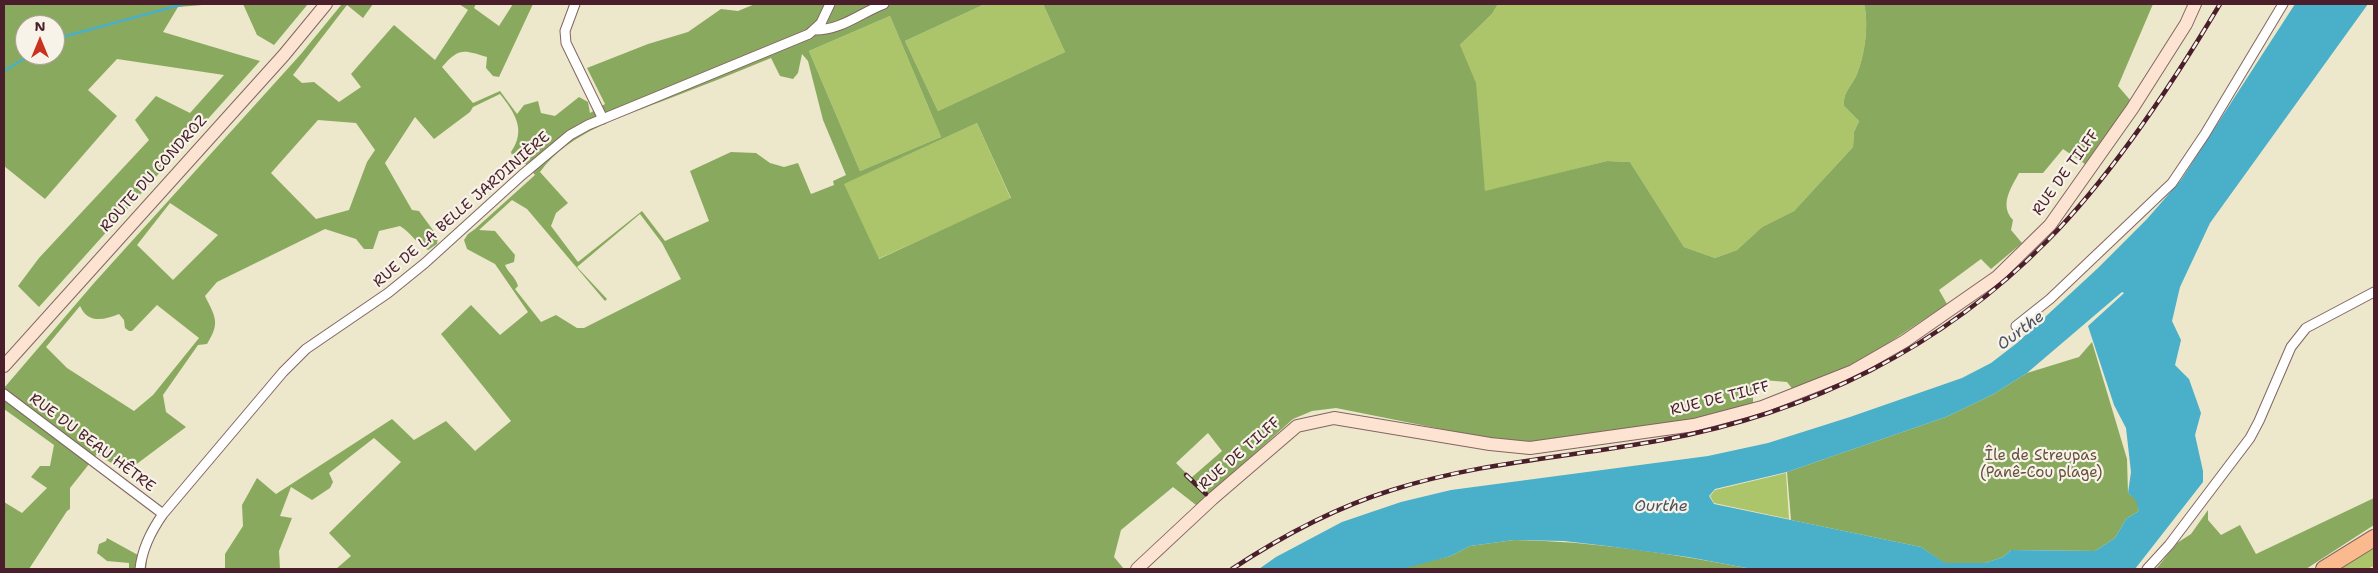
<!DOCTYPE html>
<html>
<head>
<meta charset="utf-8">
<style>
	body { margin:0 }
	#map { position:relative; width:2378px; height:573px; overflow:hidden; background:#ede7cc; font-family:"Shantell Sans",sans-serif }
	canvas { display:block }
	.frame { position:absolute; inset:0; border:5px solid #4a1f2b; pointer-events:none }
	.north { position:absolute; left:15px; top:15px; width:50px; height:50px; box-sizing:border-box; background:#f7f3e8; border:1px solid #b29e9c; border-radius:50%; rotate:0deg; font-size:14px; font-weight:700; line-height:20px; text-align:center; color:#4a1f2b }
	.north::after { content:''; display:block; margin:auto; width:18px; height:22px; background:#c8321e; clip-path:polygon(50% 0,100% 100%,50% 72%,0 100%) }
</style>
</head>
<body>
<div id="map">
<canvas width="2378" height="573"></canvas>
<div class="frame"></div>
<div class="north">N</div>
</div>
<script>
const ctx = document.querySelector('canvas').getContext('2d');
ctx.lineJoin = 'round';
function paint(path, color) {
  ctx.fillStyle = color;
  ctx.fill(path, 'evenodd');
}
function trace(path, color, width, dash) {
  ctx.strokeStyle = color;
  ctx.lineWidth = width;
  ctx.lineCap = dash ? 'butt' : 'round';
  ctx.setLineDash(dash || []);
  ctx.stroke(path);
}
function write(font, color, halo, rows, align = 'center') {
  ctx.font = font + ' "Shantell Sans",sans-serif';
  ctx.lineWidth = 4.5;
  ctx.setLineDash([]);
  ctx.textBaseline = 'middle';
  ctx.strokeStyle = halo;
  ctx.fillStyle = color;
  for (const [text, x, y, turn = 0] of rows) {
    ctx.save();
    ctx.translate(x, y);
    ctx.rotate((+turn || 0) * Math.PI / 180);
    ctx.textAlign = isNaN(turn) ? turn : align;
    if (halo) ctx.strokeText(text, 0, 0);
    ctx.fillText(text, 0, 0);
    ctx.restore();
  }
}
const green = new Path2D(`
	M985 4H1043L1065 52 938 111 905 41Z
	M1498 4H1864C1869 23 1865 55 1857 74 1852 86 1843 91 1844 106L1859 121 1854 132 1853 147 1794 211 1762 227 1737 250 1715 258 1684 247 1630 162 1607 161 1485 192 1480 152 1460 45 1492 14Z
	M890 16 941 137 860 171 809 51Z
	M977 123 1011 199 878 259 843 184Z
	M1786 473 1789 519 1714 503 1710 496 1715 490Z
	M2374 547V566L2367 569H2338Z`);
const forest = new Path2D(`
	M4 4H214L178 7 163 32 260 61 39 307 18 286 39 258 149 140 135 120 156 96 190 113 224 75 117 59 88 90 117 116 45 199 4 166ZM25 25H55V55H25Z
	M243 4H308L274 45 257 35Z
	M342 4H373L363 18 347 5 293 75 302 83 314 82 339 102 361 87 351 74 394 25 435 60 468 10 459 4H476L474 8 499 26 513 4H533L499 77 493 76 486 68 487 57C464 50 459 47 442 67L473 103 500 91 517 114 524 105 538 101 541 113 555 116 579 97 588 102 590 113 605 104 587 68 648 44 688 32 721 9 738 11 755 4H985L905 41 938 111 1065 52 1043 4H1498L1492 14 1460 45 1476 83 1485 191 1607 161 1630 162 1684 247 1715 258 1737 250 1762 227 1794 211 1853 147 1854 132 1859 121 1844 106C1843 91 1852 86 1857 74 1865 55 1869 23 1864 4H2153L2118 86 2131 101 2085 164 2063 149 2043 173H2019C2011 188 1999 205 2013 220L2011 230 2022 243 1991 269 1981 259 1939 290 1947 304 1851 368 1794 391 1787 382 1763 380 1753 393V404L1682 425 1531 442 1491 439 1336 408 1312 411 1293 419 1193 509 1196 505 1173 487 1121 530 1114 557 1124 569H336L351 556 329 533 401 462 374 438 329 473 333 482 330 488 312 500 291 487 280 516 292 518 279 551 280 569H225V554L243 526 242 505 257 478 276 494 392 419 414 440 446 421 475 451 511 421 441 334 471 305 500 335 528 312 495 264 467 249 464 240 468 234 475 229 535 175 526 164 514 161 511 152C527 129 514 112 500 94L473 107 470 112 434 139 415 117 385 163 412 210 419 211 438 237 437 244 428 250C417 244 411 233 400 226L379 231 373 249H364L356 239 325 229 217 282 205 296C216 318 220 323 207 344L198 345 163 395 166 412 186 427 126 472 97 454 70 488V509L67 511 29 569H4V502L22 513 47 488 31 477 40 466H50L54 445 4 409V388L94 283 301 54ZM890 16 941 137 860 171 809 51ZM802 54 808 61 823 120 846 175 833 181 834 185 811 194 798 163 784 167 770 163 756 153 731 152 690 171 709 221 665 241 642 211 578 262 551 226 556 213 568 203 540 172C570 131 623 117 668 99 702 86 737 72 771 58L780 76 793 79 798 73ZM318 120 356 123 375 150 367 162 349 210 316 219 271 173ZM977 123 1011 198 879 259 844 184ZM512 200 527 209 605 301 607 299 577 267 640 214 662 243 681 279 584 328H577L556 315 541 322 515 289 518 286C515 276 508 273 505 265L514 262 515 255 495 231 479 230ZM170 203 218 235 173 280 137 245ZM157 305 199 338 153 395 134 411 67 368 46 347 80 306C88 324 104 320 119 314L124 320 125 328 129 331H132ZM1208 433 1222 451 1191 478 1176 463Z
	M2092 342 2127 459 2128 493 2137 500 2139 511 2126 519 2115 538 2095 551 2011 550 2003 557 1985 563H1944L1921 547 1791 520 1787 472 1946 417 1992 395 2027 373 2079 357Z
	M2374 498V525L2306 569H2156L2177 543 2191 534 2208 510V520L2221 535 2240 525 2256 554Z
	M107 538 147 560 146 569H129V563L107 561 97 553 99 544 106 541Z
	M1514 540C1594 541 1673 554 1752 569H1402L1408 566 1451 556 1470 546Z`);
const water = new Path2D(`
	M2295 4H2368L2210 223 2180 287 2172 321 2181 340 2175 365 2189 379 2201 413 2195 435 2203 471V482L2135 569H1752L1688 557 1607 546 1564 541 1514 540 1470 546 1451 556 1402 569H1259L1276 557 1342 522 1401 502 1451 490 1708 456 1768 443 1850 417 1962 378 1991 363 2017 343 2098 268 2147 219 2181 180ZM2122 292 2124 293 2122 295 2088 326 2114 405 2126 428 2131 472 2128 493 2136 500 2139 511 2126 519 2115 538 2095 551 2011 550 2003 557 1985 563H1945L1921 547 1714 504 1709 496 1715 489 1787 472 1946 417 1992 395 2027 373Z`);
const stream = new Path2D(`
	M55 39 184 4
	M4 71 30 55`);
const minor = new Path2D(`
	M575 4 565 31 566 43 603 119
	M815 30C842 30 860 13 884 4
	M2016 326 2050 299 2172 183 2205 134 2283 4
	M4 394 163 514
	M140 569C142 549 151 531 163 514L283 372 306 349 388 293 425 263 522 175 570 135 588 125 809 34 821 23 830 4
	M2147 569 2169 545 2250 438 2259 421 2291 347 2306 328 2374 292`);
const secondary = new Path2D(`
	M4 366 284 55 326 4
	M1137 569 1212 499 1297 426 1334 418 1490 444 1530 448 1694 425 1762 407 1853 371 1905 341 1997 277 2050 225 2132 109 2186 24 2195 4`);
const motorway = new Path2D(`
	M2324 569 2374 538`);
const rail = new Path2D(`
	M1186 475 1206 494
	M1232 569C1282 536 1334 508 1392 490 1479 462 1572 457 1662 440 1809 413 1942 348 2048 240 2112 175 2173 83 2220 4`);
const streetNames = [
	["RUE DE TILFF",2066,173,-54],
	["ROUTE DU CONDROZ",154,174,-48],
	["RUE DE LA BELLE JARDINIÈRE",462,210,-41],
	["RUE DE TILFF",1720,399,-14],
	["RUE DU BEAU HÊTRE",92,443,37],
	["RUE DE TILFF",1240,454,-41]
];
const parkNames = [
	["Île de Streupas",2041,456],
	["(Panê-Cou plage)",2041,473]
];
const waterNames = [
	["Ourthe",2021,331,-37],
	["Ourthe",1661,507]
];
paint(green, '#acc56a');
paint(forest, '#89aa5e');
paint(water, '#4aafc9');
trace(stream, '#4aafc9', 2.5);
trace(minor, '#836563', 11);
trace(secondary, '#836563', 14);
trace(motorway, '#836563', 18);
trace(minor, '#fff', 9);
trace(secondary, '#fde3d1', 12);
trace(motorway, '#fbba8d', 16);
trace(rail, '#4a1f2b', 4.5);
trace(rail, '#f7f3e8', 2.5, [8]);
write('15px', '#4a1f2b', '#f7f3e8', streetNames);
write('15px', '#67513e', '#f7f3e8', parkNames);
write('italic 16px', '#4a5162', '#f7f3e8', waterNames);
</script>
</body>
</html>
